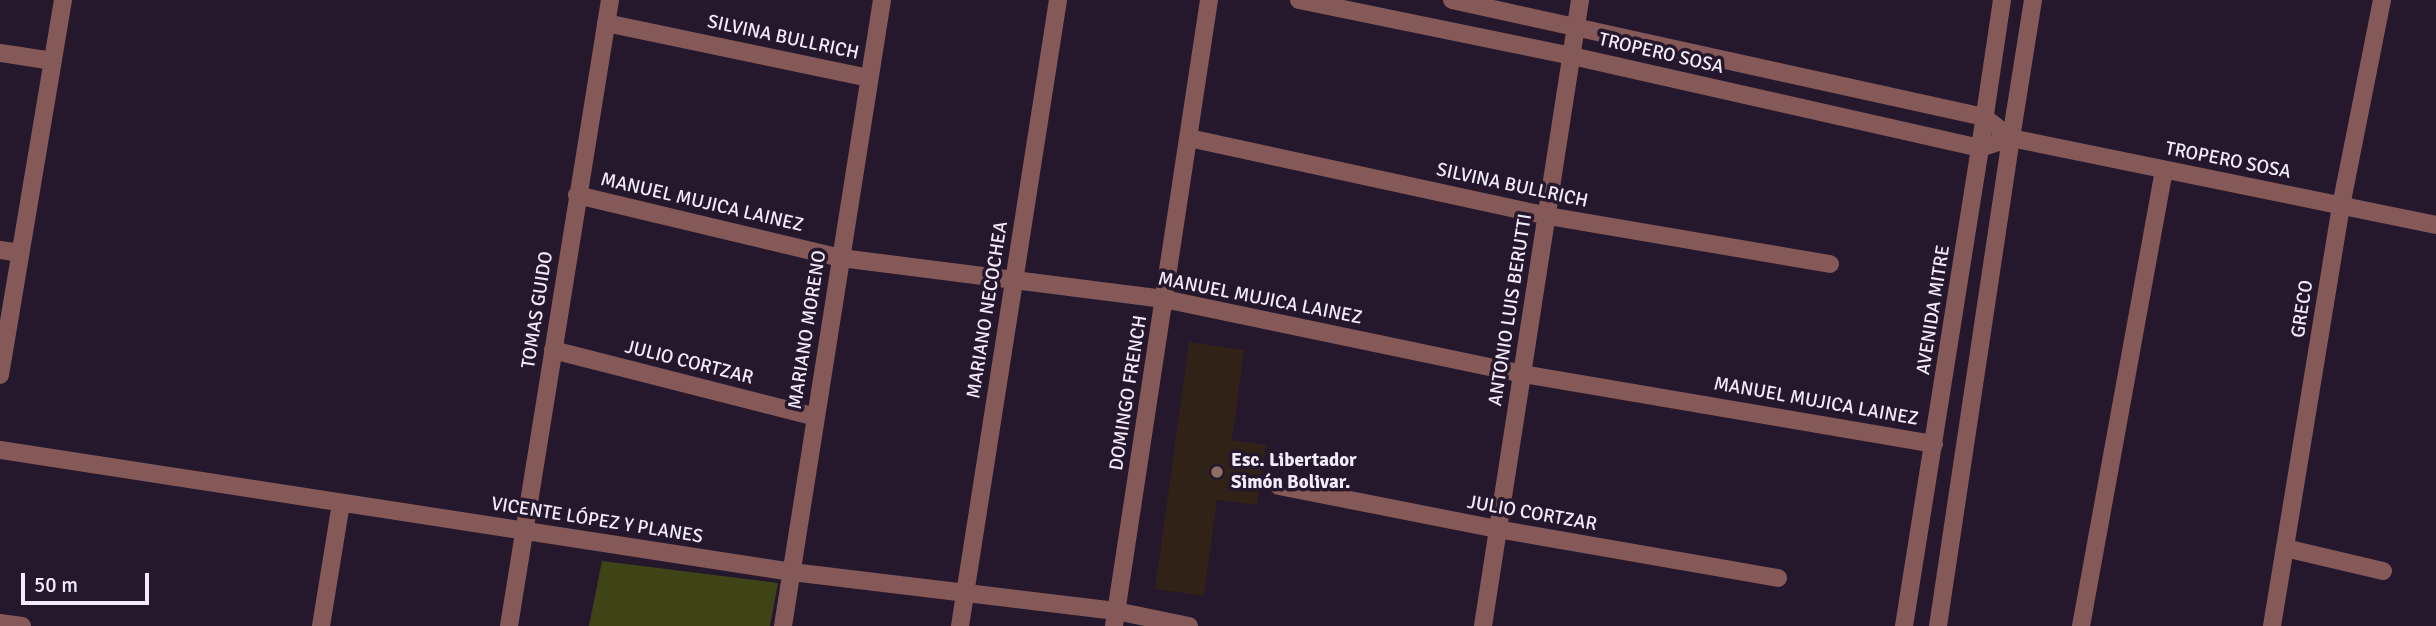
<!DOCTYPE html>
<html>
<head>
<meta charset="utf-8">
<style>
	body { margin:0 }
	#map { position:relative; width:2436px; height:626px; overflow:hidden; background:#25182d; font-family:Signika,sans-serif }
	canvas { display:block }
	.scale { position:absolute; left:21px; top:573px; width:128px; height:32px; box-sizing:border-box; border:4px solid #f3ebfa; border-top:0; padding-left:9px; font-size:21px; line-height:24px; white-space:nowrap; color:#f3ebfa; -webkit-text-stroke:5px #25182d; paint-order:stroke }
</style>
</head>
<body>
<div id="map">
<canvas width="2436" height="626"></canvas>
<div class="scale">50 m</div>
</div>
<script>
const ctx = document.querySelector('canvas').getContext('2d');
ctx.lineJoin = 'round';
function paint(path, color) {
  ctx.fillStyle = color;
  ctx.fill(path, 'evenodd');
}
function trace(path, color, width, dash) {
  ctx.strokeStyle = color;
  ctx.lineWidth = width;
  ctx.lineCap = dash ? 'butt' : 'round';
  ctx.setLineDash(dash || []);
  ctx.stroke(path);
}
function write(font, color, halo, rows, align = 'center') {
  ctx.font = font + ' Signika,sans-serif';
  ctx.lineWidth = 7;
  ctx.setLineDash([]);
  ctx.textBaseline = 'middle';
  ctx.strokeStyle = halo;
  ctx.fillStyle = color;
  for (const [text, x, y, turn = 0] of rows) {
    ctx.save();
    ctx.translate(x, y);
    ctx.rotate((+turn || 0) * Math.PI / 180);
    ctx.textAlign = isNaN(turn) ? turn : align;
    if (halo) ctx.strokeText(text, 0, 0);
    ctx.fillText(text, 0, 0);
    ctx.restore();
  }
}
const education = new Path2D(`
	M1189 342 1244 350 1232 440 1266 445 1257 505 1217 500 1204 596 1155 589Z`);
const green = new Path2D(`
	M602 561 778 583 770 626H589Z`);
const minor = new Path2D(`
	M606 23 869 78
	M0 53 53 61
	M1189 138 1548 216 1830 264
	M577 195 841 258 1164 299 1523 374 1934 444
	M0 250 20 253
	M553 350 816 417
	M0 375 63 0
	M0 450 792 572 1116 611 1189 626
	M1279 486 1497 529 1778 578
	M2285 548 2383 571
	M0 623 22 626
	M321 626 341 503
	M509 626 610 0
	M783 626 882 0
	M960 626 1058 0
	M1114 626 1209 0
	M1483 626 1580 0
	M1904 626 1980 148
	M1938 626 2011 138
	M2081 626 2164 170
	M2272 626 2341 206 2382 0`);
const tertiary = new Path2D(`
	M1299 0 1572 56 1980 148 2011 138
	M1452 0 1984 117 2011 138 2436 225
	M2011 138 2033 0
	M1980 148 2002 0`);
const markers = [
	[1217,472,7,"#8d6e63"]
];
const streetNames = [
	["SILVINA BULLRICH",783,38,12],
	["TROPERO SOSA",1661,54,13],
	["TROPERO SOSA",2228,161,11],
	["SILVINA BULLRICH",1512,186,12],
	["MANUEL MUJICA LAINEZ",702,203,13],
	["MANUEL MUJICA LAINEZ",1260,299,11],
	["GRECO",2303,309,-81],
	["TOMAS GUIDO",538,310,-81],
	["MARIANO NECOCHEA",988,310,-81],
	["ANTONIO LUIS BERUTTI",1511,310,-81],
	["AVENIDA MITRE",1934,310,-81],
	["MARIANO MORENO",808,330,-81],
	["JULIO CORTZAR",689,363,14],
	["DOMINGO FRENCH",1129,393,-81],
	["MANUEL MUJICA LAINEZ",1816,402,10],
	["JULIO CORTZAR",1532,514,10],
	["VICENTE LÓPEZ Y PLANES",597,521,9]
];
const poiNames = [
	["Esc. Libertador",1231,461],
	["Simón Bolivar.",1231,483]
];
paint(education, '#302216');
paint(green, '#3f4416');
trace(minor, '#845957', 18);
trace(tertiary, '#845957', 18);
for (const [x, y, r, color] of markers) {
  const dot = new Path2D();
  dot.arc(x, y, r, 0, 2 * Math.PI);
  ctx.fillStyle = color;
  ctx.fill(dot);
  trace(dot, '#25182d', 2.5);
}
write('19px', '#f3ebfa', '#25182d', streetNames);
write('bold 19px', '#f3ebfa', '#25182d', poiNames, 'left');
</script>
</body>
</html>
